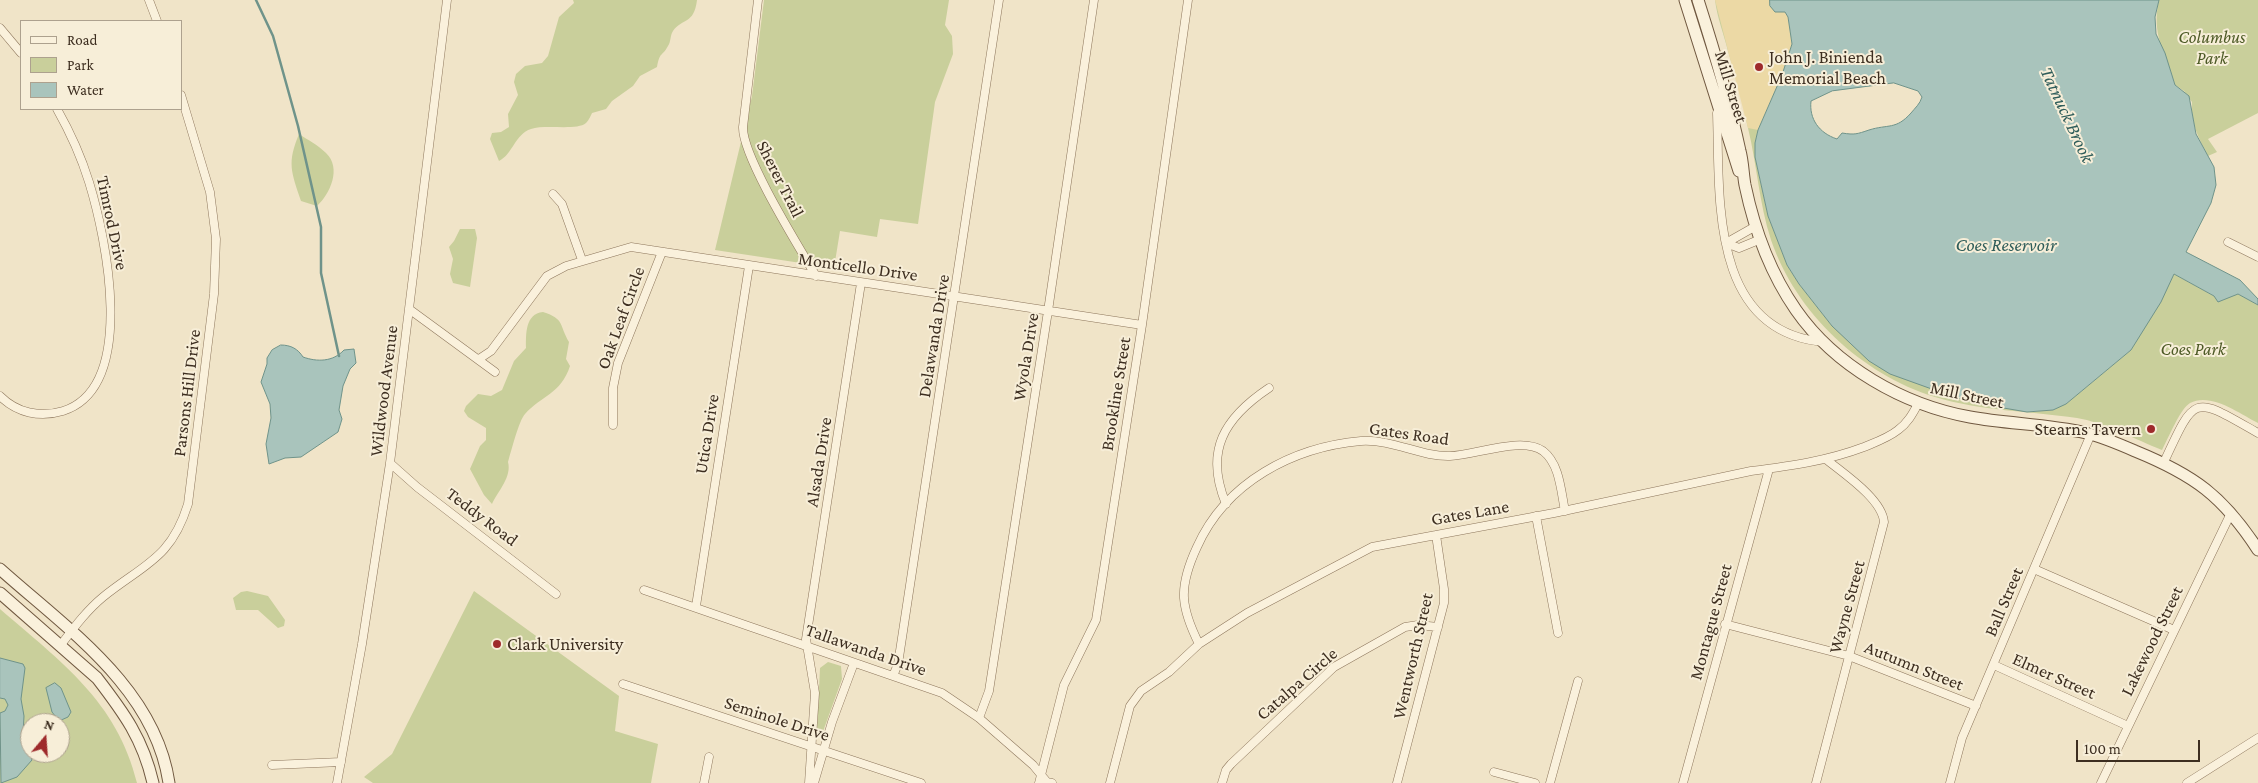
<!DOCTYPE html>
<html>
<head>
<meta charset="utf-8">
<style>
	body { margin:0 }
	#map { position:relative; width:2258px; height:783px; overflow:hidden; background:#f0e4c8; font-family:"Crimson Pro",serif }
	canvas { display:block }
	.legend { position:absolute; left:20px; top:20px; width:162px; height:90px; box-sizing:border-box; background:#f7eed8; border:1px solid #ada18e; margin:0; padding:6px 9px; list-style:none; font-size:15px; color:#3d2e20 }
	.legend li { display:flex; align-items:center; gap:10px; height:25px }
	.legend b { width:25px; border:1px solid #ada18e }
	.north { position:absolute; left:20px; top:713px; width:50px; height:50px; box-sizing:border-box; background:#f7eed8; border:1px solid #ada18e; border-radius:50%; rotate:18deg; font-size:14px; font-weight:700; line-height:20px; text-align:center; color:#3d2e20 }
	.north::after { content:''; display:block; margin:auto; width:18px; height:22px; background:#9e2a2b; clip-path:polygon(50% 0,100% 100%,50% 72%,0 100%) }
	.scale { position:absolute; left:2076px; top:740px; width:124px; height:22px; box-sizing:border-box; border:2px solid #3d2e20; border-top:0; padding-left:6px; font-size:15px; line-height:18px; white-space:nowrap; color:#3d2e20; -webkit-text-stroke:4px #f7eed8; paint-order:stroke }
</style>
</head>
<body>
<div id="map">
<canvas width="2258" height="783"></canvas>
<ul class="legend">
<li><b style="height:6px;background:#faf1dc"></b>Road</li>
<li><b style="height:14px;background:#c9cf9b"></b>Park</li>
<li><b style="height:14px;background:#a9c4bc"></b>Water</li>
</ul>
<div class="north">N</div>
<div class="scale">100 m</div>
</div>
<script>
const ctx = document.querySelector('canvas').getContext('2d');
ctx.lineJoin = 'round';
function paint(path, color) {
  ctx.fillStyle = color;
  ctx.fill(path, 'evenodd');
}
function trace(path, color, width, dash) {
  ctx.strokeStyle = color;
  ctx.lineWidth = width;
  ctx.lineCap = dash ? 'butt' : 'round';
  ctx.setLineDash(dash || []);
  ctx.stroke(path);
}
function write(font, color, halo, rows, align = 'center') {
  ctx.font = font + ' "Crimson Pro",serif';
  ctx.lineWidth = 4;
  ctx.setLineDash([]);
  ctx.textBaseline = 'middle';
  ctx.strokeStyle = halo;
  ctx.fillStyle = color;
  for (const [text, x, y, turn = 0] of rows) {
    ctx.save();
    ctx.translate(x, y);
    ctx.rotate((+turn || 0) * Math.PI / 180);
    ctx.textAlign = isNaN(turn) ? turn : align;
    if (halo) ctx.strokeText(text, 0, 0);
    ctx.fillText(text, 0, 0);
    ctx.restore();
  }
}
const green = new Path2D(`
	M573 0H697C694 25 682 18 673 31 670 35 671 42 668 46 662 57 660 51 657 67L640 76 633 86 612 101 606 109 592 113C591 115 589 120 586 123 577 131 545 124 531 129 515 134 513 154 499 161L490 139 492 133 501 132 509 127 508 114 518 95 514 82 516 74 525 66 542 63 548 56 559 17 574 3Z
	M764 0H949L945 25 952 36 953 54 935 102 918 224 880 219 877 237 840 231 834 268 715 250 752 96Z
	M1715 0H1770V6C1781 11 1787 12 1788 25L1755 143V157L1768 216 1787 265 1799 284 1832 326 1936 392 1980 404 2035 412 2066 404 2131 350 2174 274 2214 296 2238 294 2258 305V423C2240 414 2211 392 2190 403 2180 409 2168 439 2162 450 2137 440 2102 422 2077 418 2029 411 1981 411 1935 397 1861 374 1796 313 1771 240 1759 203 1757 165 1748 128 1743 103 1736 77 1728 51 1724 35 1717 17 1715 0Z
	M2159 0H2258V113L2208 139 2217 152 2208 156C2199 139 2190 122 2192 102L2184 91 2175 85C2165 53 2151 34 2159 0Z
	M299 134C308 140 318 145 326 153 342 168 330 194 317 206L301 201C291 171 287 163 299 134Z
	M460 229H475L477 238 470 287 453 283 450 274 453 259 449 247 454 241Z
	M543 312C565 319 559 325 569 342L566 359 570 366C561 394 541 396 525 414 519 420 511 452 508 462 512 477 498 491 492 504L484 495 470 469 480 446 486 440V428L468 417 464 411 466 406 478 394 491 396 502 390 514 361 526 348C526 334 525 314 543 312Z
	M247 591 268 596 285 620 284 626 278 628 258 610H236L233 598 241 592Z
	M474 591 619 696 615 731 658 744 651 783H373L364 777 392 754Z
	M0 609C61 662 117 701 137 783H0ZM30 723H60V753H30Z
	M828 662 841 666 842 679 821 737 817 732 820 668Z`);
const sand = new Path2D(`
	M1715 0H1770V6L1785 12 1788 17 1792 44 1782 75 1758 130 1748 128Z`);
const water = new Path2D(`
	M1770 0H2159L2155 17 2156 34 2165 53 2175 85 2189 96 2196 134 2214 167 2216 185 2211 203 2186 252 2240 280 2258 299V305L2238 294 2218 302 2214 296 2174 274 2161 302 2131 350 2066 404 2053 410 2027 412 1980 404 1954 397 1890 374 1869 361 1832 326 1799 284 1787 265 1768 216 1755 157V143L1758 130 1782 75 1792 44 1788 17 1785 12H1775L1770 6ZM1894 83 1918 91 1922 97C1920 104 1915 108 1911 113 1896 130 1888 124 1869 130 1857 134 1855 135 1842 133L1837 139C1819 133 1809 119 1811 101L1832 91Z
	M281 345C291 345 298 349 303 357 317 362 333 362 344 350L354 349 356 363 350 369 343 386 339 410 342 419 338 432 301 457 285 458 269 464 266 444 271 418 270 404 261 382 267 364V358L272 350Z
	M0 658 23 664 25 668 21 699 24 716 23 734 32 760 17 777 1 783 0 713 5 711 8 705 5 699 0 698Z
	M55 683 61 688 71 712 68 717 59 721 52 712 46 688Z`);
const stream = new Path2D(`
	M256 0 273 36 298 126 321 227V273L339 356`);
const minor = new Path2D(`
	M149 0 157 21
	M758 0 743 127C742 156 799 247 816 276
	M0 28 21 53
	M1717 113C1720 197 1709 332 1824 342
	M553 194 562 204 582 260
	M1756 226 1726 243 1739 248 1761 239
	M2228 242 2258 257
	M409 309 495 372
	M479 359 491 351 547 276 566 266 631 247 1142 325
	M0 396C17 413 40 418 63 411 138 387 106 237 89 182 81 156 70 132 57 109
	M613 425V388L618 363 662 252
	M2164 462C2196 393 2193 396 2258 433
	M390 463 417 487 556 594
	M1226 504C1204 451 1224 418 1269 388
	M1536 516 1558 633
	M2034 569 2174 630
	M644 590 942 693 979 718 1033 765 1047 782 1052 783
	M696 606 749 266
	M1725 624 1849 656 1976 706
	M1199 644C1192 630 1185 614 1184 598 1183 581 1190 562 1197 547 1226 482 1293 447 1361 441 1393 439 1421 457 1450 456 1476 455 1522 436 1543 451 1560 464 1561 492 1565 511
	M60 646C73 629 86 611 103 597 144 564 171 559 188 504L214 294 216 239 210 192 181 95
	M1994 665 2128 726
	M893 676 898 664 999 0
	M623 684 921 783
	M979 718 989 691 1048 311 1094 0
	M272 765 341 762
	M1494 772 1535 783
	M337 783 362 644 390 463 447 0
	M704 783 709 757
	M809 783 815 693 806 639 861 283
	M814 783 832 722 854 663
	M1039 783 1064 685 1096 620 1142 325 1188 0
	M1110 783 1130 706 1141 691 1169 672 1199 644 1247 613 1372 547 1554 513 1751 471C1790 466 1827 461 1864 447 1876 442 1888 438 1898 430 1908 423 1913 413 1919 402
	M1222 783 1226 770 1231 764 1334 667 1405 627 1418 625 1438 627
	M1397 783 1444 603V589L1436 535
	M1550 783 1578 681
	M1683 783 1769 469
	M1816 783 1884 522C1882 499 1844 474 1827 460
	M1950 783 1962 738 2091 434
	M2101 783 2231 513
	M2187 783 2258 738`);
const secondary = new Path2D(`
	M1685 0 1739 171
	M1698 0C1714 50 1729 100 1740 151 1743 162 1743 174 1745 185 1754 228 1771 274 1796 310 1835 366 1903 405 1970 417 2008 424 2048 424 2086 433 2103 437 2119 444 2135 451 2194 475 2223 496 2258 550
	M0 569C67 629 155 688 169 783
	M0 593 97 678C124 713 143 739 153 783`);
const markers = [
	[1759,67,5,"#9e2a2b"],
	[2151,429,5,"#9e2a2b"],
	[497,644,5,"#9e2a2b"]
];
const parkNames = [
	["Columbus",2212,37],
	["Park",2212,58],
	["Coes Park",2193,349]
];
const poiNames = [
	["John J. Binienda",1769,57],
	["Memorial Beach",1769,78],
	["Stearns Tavern",2141,429,"right"],
	["Clark University",507,644]
];
const streetNames = [
	["Mill Street",1731,87,73],
	["Sherer Trail",780,179,63],
	["Timrod Drive",112,223,78],
	["Monticello Drive",858,267,8],
	["Oak Leaf Circle",621,318,-70],
	["Delawanda Drive",934,336,-81],
	["Wyola Drive",1026,357,-81],
	["Wildwood Avenue",384,391,-83],
	["Parsons Hill Drive",187,393,-83],
	["Brookline Street",1116,394,-81],
	["Mill Street",1967,395,12],
	["Utica Drive",707,434,-81],
	["Gates Road",1409,434,8],
	["Alsada Drive",819,462,-81],
	["Gates Lane",1470,513,-10],
	["Teddy Road",482,517,37],
	["Ball Street",2004,602,-67],
	["Wayne Street",1847,607,-75],
	["Montague Street",1711,622,-75],
	["Lakewood Street",2152,641,-64],
	["Tallawanda Drive",866,650,19],
	["Wentworth Street",1413,656,-77],
	["Autumn Street",1914,666,22],
	["Elmer Street",2054,676,24],
	["Catalpa Circle",1297,684,-41],
	["Seminole Drive",777,719,18]
];
const waterNames = [
	["Tatnuck Brook",2067,115,65],
	["Coes Reservoir",2006,245]
];
paint(green, '#c9cf9b');
paint(sand, '#ecd9a5');
paint(water, '#a9c4bc');
trace(water, '#6f938a', 1);
trace(stream, '#6f938a', 2.5);
trace(minor, '#8d765c', 9);
trace(secondary, '#6f573f', 13);
trace(minor, '#faf1dc', 8);
trace(secondary, '#faf1dc', 11);
for (const [x, y, r, color] of markers) {
  const dot = new Path2D();
  dot.arc(x, y, r, 0, 2 * Math.PI);
  ctx.fillStyle = color;
  ctx.fill(dot);
  trace(dot, '#f7eed8', 2);
}
write('italic 18px', '#4d5a26', '#f7eed8', parkNames);
write('18px', '#3d2e20', '#f7eed8', poiNames, 'left');
write('18px', '#3d2e20', '#f7eed8', streetNames);
write('italic 19px', '#2f5d5a', '#f7eed8', waterNames);
</script>
</body>
</html>
